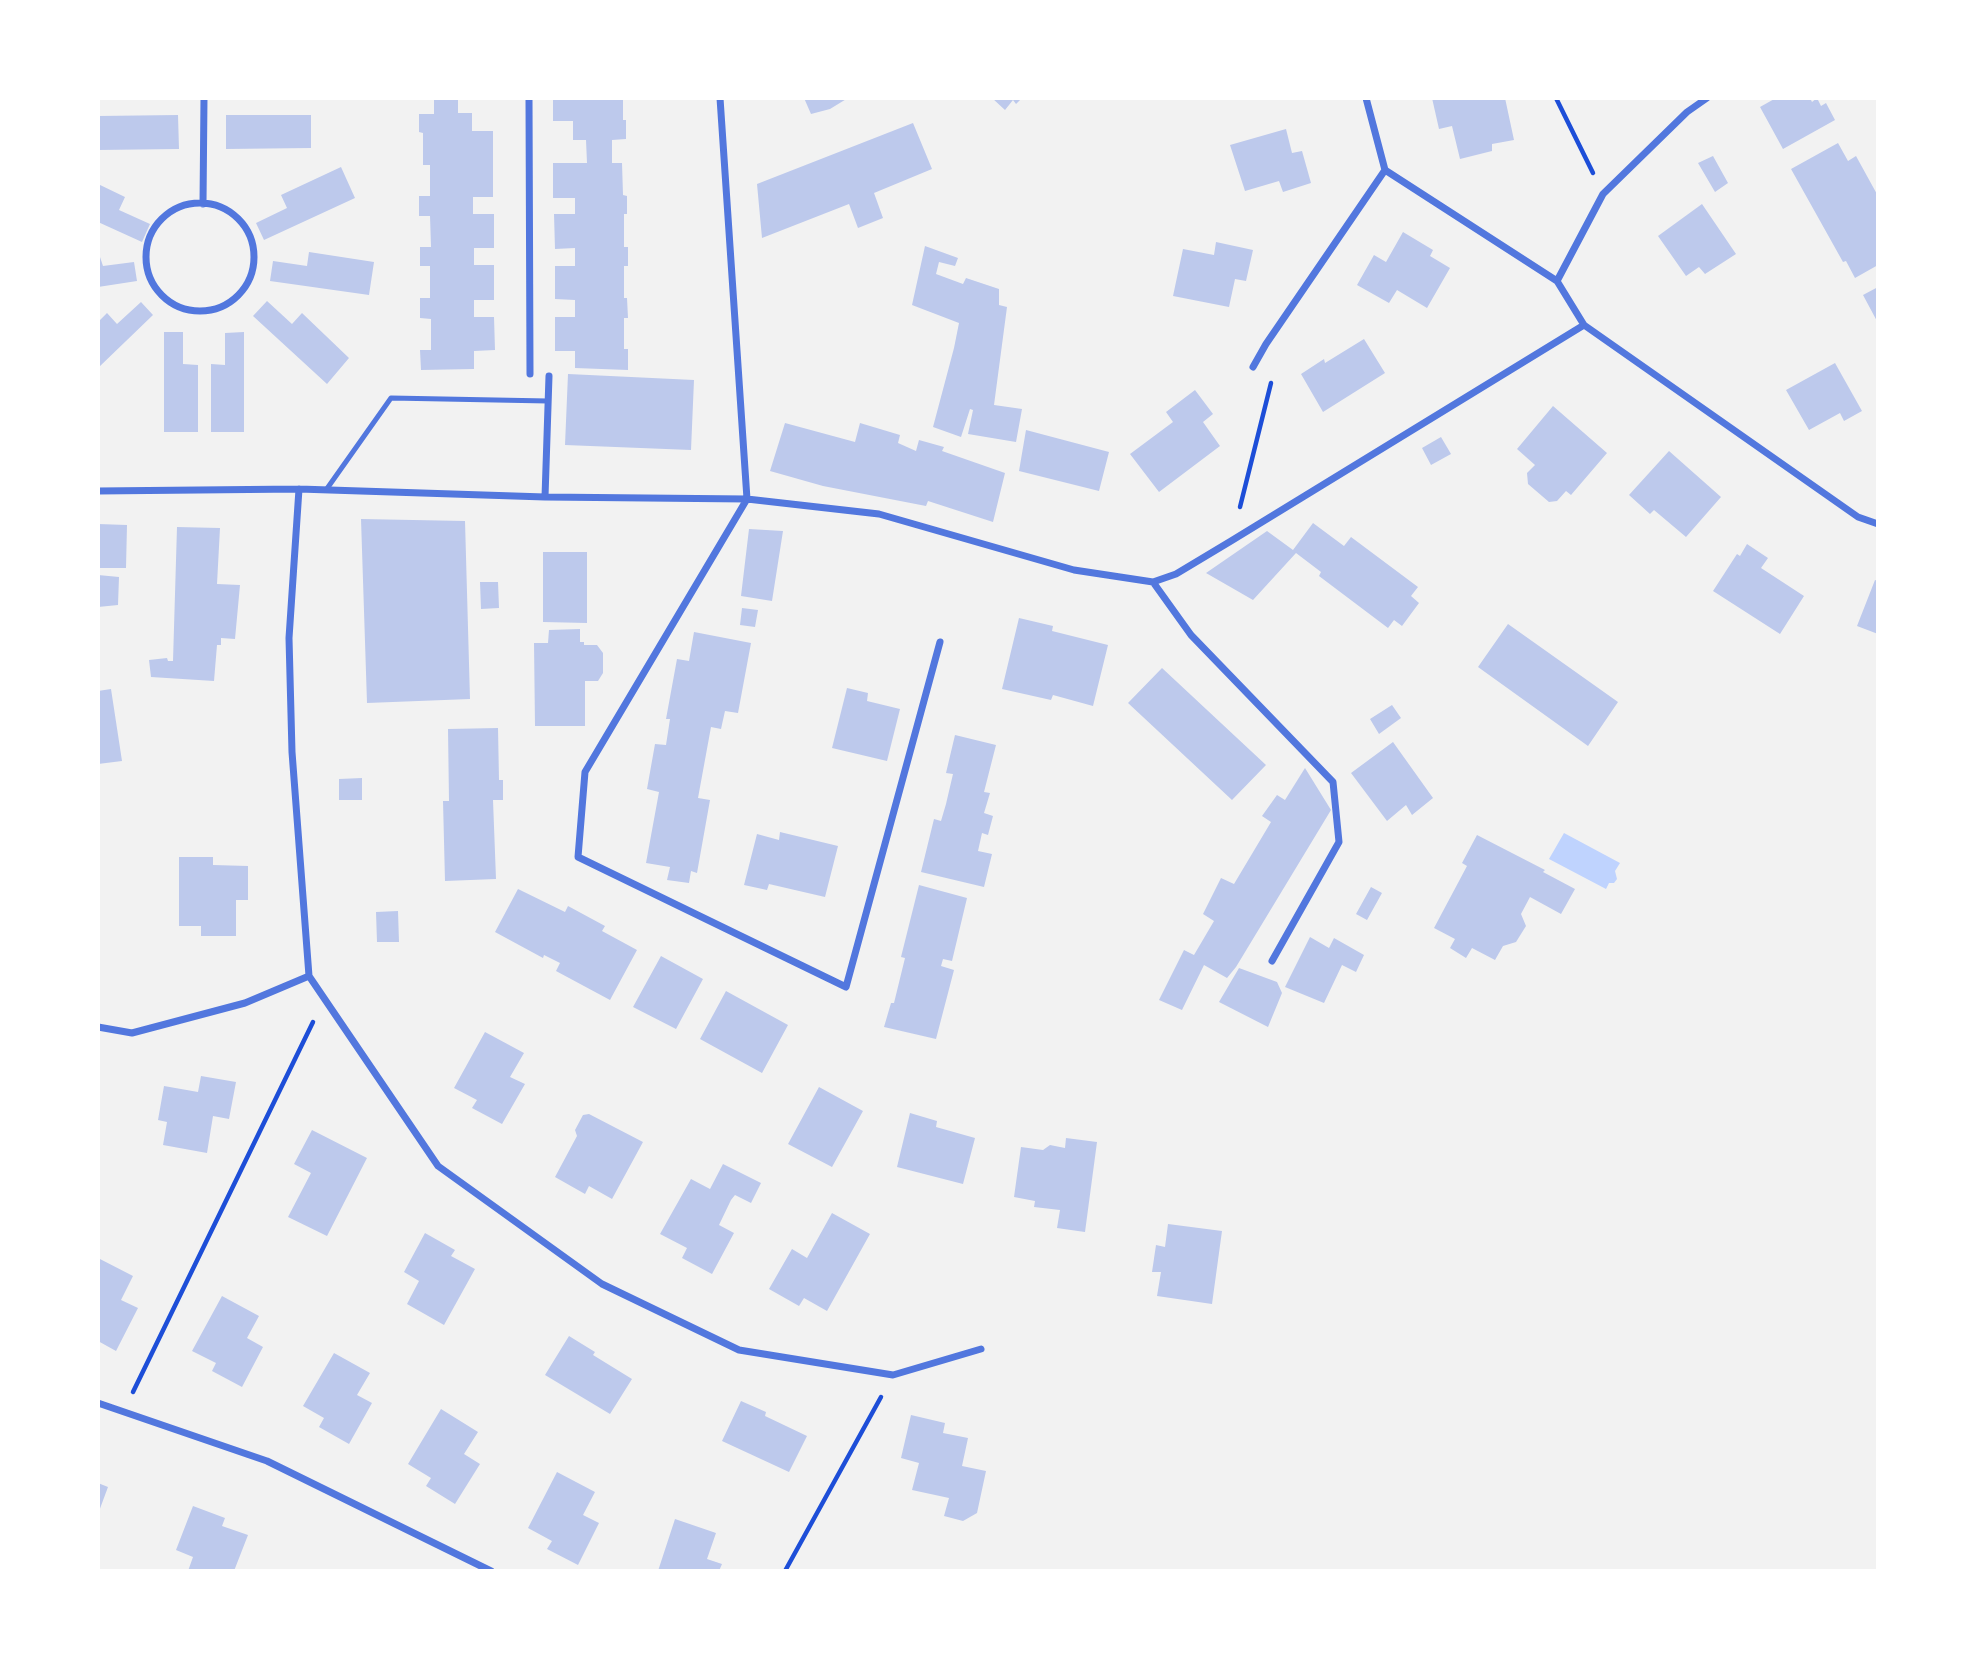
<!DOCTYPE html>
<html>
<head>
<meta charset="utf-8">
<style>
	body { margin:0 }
	#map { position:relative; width:1976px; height:1669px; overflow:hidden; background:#f2f2f2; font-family:"Asap Condensed",sans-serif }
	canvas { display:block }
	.frame { position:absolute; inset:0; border:100px solid #fff; pointer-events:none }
</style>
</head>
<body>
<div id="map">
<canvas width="1976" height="1669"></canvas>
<div class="frame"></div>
</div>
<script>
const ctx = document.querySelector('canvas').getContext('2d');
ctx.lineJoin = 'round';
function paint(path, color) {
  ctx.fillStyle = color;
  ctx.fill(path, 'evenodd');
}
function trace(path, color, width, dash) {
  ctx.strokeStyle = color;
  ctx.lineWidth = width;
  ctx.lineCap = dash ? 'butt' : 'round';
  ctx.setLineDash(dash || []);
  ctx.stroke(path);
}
const water = new Path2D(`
	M1564 833 1620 863 1615 871 1617 879 1614 883H1609L1606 889 1549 859Z`);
const building = new Path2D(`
	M434 98H458V113H472V131H493V197H473V214H494V248H474V265H494V300H474V317H494L495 350 474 351V369L421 370 420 350H431V319L420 318V298H430V266H420V247H431L430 216H419V196H430V165H423V133L419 132V114H434Z
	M553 98H623V120H626V139L612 140V163H622L623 195 627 196V214H624V247H628V266H624V298H627L628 318H624V349H628V370L575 368V351H555V317H575V300L555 299V266H575V248L555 249 554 214H575V198H553V163H587L586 140H573V121H553Z
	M804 98H848L830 109 811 114Z
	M992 98H1022L1016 104 1013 100 1005 110Z
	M1432 98H1505L1514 140 1492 144V151L1460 159 1452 126 1439 129Z
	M1776 98H1810L1812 102 1817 98 1821 106 1826 103 1835 120 1783 149 1760 107Z
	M178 115 179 149 98 150V116Z
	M226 115H311V148L226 149Z
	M913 123 932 169 874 193 883 218 858 228 849 204 762 238 757 184Z
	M1286 129 1292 153 1302 151 1311 183 1283 192 1279 181 1245 191 1230 145Z
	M1838 143 1848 161 1856 156 1878 196V265L1855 278 1846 261 1843 262 1791 169Z
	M1713 156 1728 183 1715 192 1698 163Z
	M341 167 355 198 264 240 256 223 287 208 281 195Z
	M98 184 125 197 119 210 150 224 142 242 98 222Z
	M1702 204 1736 254 1705 274 1699 267 1686 276 1658 236Z
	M1403 232 1433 250 1430 256 1450 268 1427 308 1397 290 1389 303 1357 285 1374 255 1386 262Z
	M1216 242 1253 250 1246 281 1235 279 1229 307 1173 296 1183 249 1214 255Z
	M925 246 958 258 955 266 939 262 936 274 963 284 966 278 999 289V305L1007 307 994 405 1022 409 1016 442 968 434 973 410 970 409 961 437 933 427 954 348 959 323 912 305Z
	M98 251 103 266 134 262 137 281 98 287Z
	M309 252 374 262 369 295 270 281 273 261 307 266Z
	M1878 287V323L1863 295Z
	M267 301 292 324 302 313 349 358 327 384 253 316Z
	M141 302 153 315 98 368V322L107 313 117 324Z
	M164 332H183V364L198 365V432H164Z
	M244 332V432H211V364L225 365V333Z
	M1364 339 1385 373 1323 412 1301 374 1324 359 1325 363Z
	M1835 363 1862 411 1844 421 1840 413 1809 430 1786 390Z
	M568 374 694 380 691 450 565 445Z
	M1195 390 1213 414 1203 422 1220 446 1159 492 1130 454 1173 422 1166 412Z
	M1553 406 1607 453 1571 495 1566 491 1557 501 1549 502 1528 484 1527 473 1535 465 1517 449Z
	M785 423 855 442 860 423 900 435 898 443 916 451 919 440 944 447 942 451 1005 473 993 522 928 501 926 506 823 486 770 471Z
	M1026 430 1109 452 1099 491 1019 471Z
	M1441 437 1451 454 1431 465 1422 448Z
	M1669 451 1721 497 1686 537 1654 510 1650 514 1629 495Z
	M361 519 465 521 470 699 367 703Z
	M1313 523 1344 546 1351 537 1418 587 1411 596 1419 603 1402 626 1394 620 1388 628 1319 576 1321 572 1296 553 1253 600 1206 573 1267 531 1293 550Z
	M98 524 127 525 126 568H98Z
	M177 527 220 528 217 584 240 585 235 639 221 638V645H217L214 681 151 677 149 660 167 658 168 661H173Z
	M749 529 783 531 772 601 741 596Z
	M1747 544 1768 558 1761 568 1804 596 1780 634 1713 591 1737 554 1740 556Z
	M543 552H587V623L543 622Z
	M98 575 119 577 118 605 98 607Z
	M1875 580 1878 581V634L1857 626Z
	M480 582H498L499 608 481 609Z
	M742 608 758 610 755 627 740 625Z
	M1019 618 1053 626 1052 631 1108 645 1093 706 1053 695 1051 700 1002 689Z
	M1508 624 1618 702 1588 746 1478 667Z
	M580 629V642H584V645H597L603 653V673L598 681H585V726H535L534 643H548L549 630Z
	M694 632 751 643 738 713 725 711 721 729 711 727 698 798 710 800 697 873 691 871 689 883 667 880 670 867 646 863 659 792 647 789 655 744 666 745 670 719H666L677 659 689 661Z
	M1162 668 1266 765 1232 800 1128 703Z
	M847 688 868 693 867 701 900 709 887 761 832 748Z
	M111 689 122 761 98 764V691Z
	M1392 705 1401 718 1379 734 1370 719Z
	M498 728 499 780H503V800H493L496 879 445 881 443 801H449L448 729Z
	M955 735 996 745 984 792 990 793 984 813 993 816 988 835 982 833 978 851 992 854 984 887 921 872 934 819 941 821 946 804 953 774 946 773Z
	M1393 742 1433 798 1412 815 1406 805 1387 821 1351 773Z
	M1305 768 1331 810 1236 967 1227 978 1204 965 1182 1010 1159 1000 1184 950 1194 955 1214 921 1203 914 1221 878 1234 884 1271 822 1262 816 1277 795 1285 800Z
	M362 778V800H339V779Z
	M780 832 838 846 825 897 769 884 767 890 744 885 757 834 779 840Z
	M1477 835 1545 870 1543 872 1575 889 1561 914 1530 897 1521 914 1526 926 1516 942 1503 946 1495 960 1472 948 1466 958 1450 948 1455 939 1434 928 1467 866 1462 863Z
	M179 857H213V865L248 866V900H236V936H201V926H179Z
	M919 885 967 898 952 961 943 959 941 966 954 970 936 1039 884 1027 891 1003H894L905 958 901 957Z
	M1371 887 1382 893 1367 920 1356 914Z
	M518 889 565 912 568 906 605 926 602 931 637 950 610 1000 556 971 560 963 544 955 543 958 495 932Z
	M398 911 399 942H377L376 912Z
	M1310 937 1329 948 1334 938 1364 955 1356 972 1342 965 1324 1003 1285 987Z
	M661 956 703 979 676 1029 633 1007Z
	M1239 968 1277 982 1282 993 1268 1027 1219 1002Z
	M726 991 788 1025 762 1073 700 1039Z
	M485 1032 524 1053 510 1077 525 1084 502 1124 472 1108 477 1100 454 1088Z
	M201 1076 236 1082 229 1119 213 1116 207 1153 163 1145 167 1122 158 1120 164 1086 198 1092Z
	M819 1087 863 1111 832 1167 788 1144Z
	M910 1113 937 1121 936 1127 975 1138 963 1184 897 1167Z
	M589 1114 643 1142 612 1199 589 1186 585 1194 555 1177 577 1136 575 1130 583 1115Z
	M312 1130 367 1158 327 1236 288 1217 311 1173 294 1164Z
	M1066 1138 1097 1142 1085 1232 1057 1228 1060 1210 1034 1207 1035 1201 1014 1197 1021 1147 1043 1150 1050 1145 1065 1148Z
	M723 1164 761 1183 751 1203 735 1195 731 1200 719 1225 734 1233 712 1274 682 1258 687 1248 660 1234 691 1179 710 1189Z
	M832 1213 870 1234 827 1311 804 1298 799 1306 769 1289 792 1249 807 1258Z
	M1168 1224 1222 1231 1212 1304 1157 1296 1161 1272H1152L1156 1245 1165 1247Z
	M425 1233 455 1250 451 1256 475 1269 444 1325 407 1304 419 1281 404 1272Z
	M98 1258 133 1276 121 1300 138 1308 116 1351 98 1341Z
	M222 1296 259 1316 247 1338 263 1347 242 1387 212 1371 216 1363 192 1351Z
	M569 1336 595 1352 593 1355 632 1379 610 1414 545 1375Z
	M334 1353 370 1373 357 1395 372 1403 349 1444 319 1427 324 1418 303 1406Z
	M741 1401 766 1412 765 1416 807 1436 789 1472 722 1441Z
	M441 1409 478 1432 464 1454 480 1464 455 1504 426 1486 431 1478 408 1464Z
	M911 1415 945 1423 943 1433 968 1438 962 1466 986 1471 977 1513 963 1521 944 1516 949 1498 912 1490 919 1463 901 1458Z
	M557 1472 595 1492 583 1515 599 1523 578 1565 547 1549 552 1541 528 1528Z
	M98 1483 108 1487 98 1514Z
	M193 1506 225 1518 222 1526 248 1535 234 1571H188L193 1557 176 1550Z
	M675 1519 716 1533 707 1559 722 1564 719 1571H658Z`);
const path = new Path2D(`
	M1556 98 1593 173
	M1240 507 1271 383
	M133 1392 313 1022
	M785 1571 881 1397`);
const service = new Path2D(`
	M326 490 391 398 548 401`);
const minor = new Path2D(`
	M529 98 530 374
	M720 98 747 499
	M1366 98 1385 170 1557 281 1584 325
	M146 257a54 54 0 1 1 108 0a54 54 0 1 1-108 0Z
	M203 204 204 98
	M1557 281 1603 194 1687 112 1707 98
	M1253 367 1266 344 1385 170
	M299 489 289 638 292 752 309 976 438 1166 602 1284 739 1350 893 1375 981 1349
	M98 491 299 489 545 497 747 499 879 514 1074 570 1153 582 1191 635 1333 782 1339 842 1272 961
	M545 497 549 376
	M747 499 585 772 578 857 846 987 940 642
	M1153 582 1176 574 1231 541 1584 325 1858 517 1878 524
	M98 1027 132 1033 245 1003 309 976
	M98 1403 267 1461 491 1571`);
paint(water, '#bfd3fe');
paint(building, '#bdc9ec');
trace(path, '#1d4ed8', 4.5);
trace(service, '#5277de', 5);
trace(minor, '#5277de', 7);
</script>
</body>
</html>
